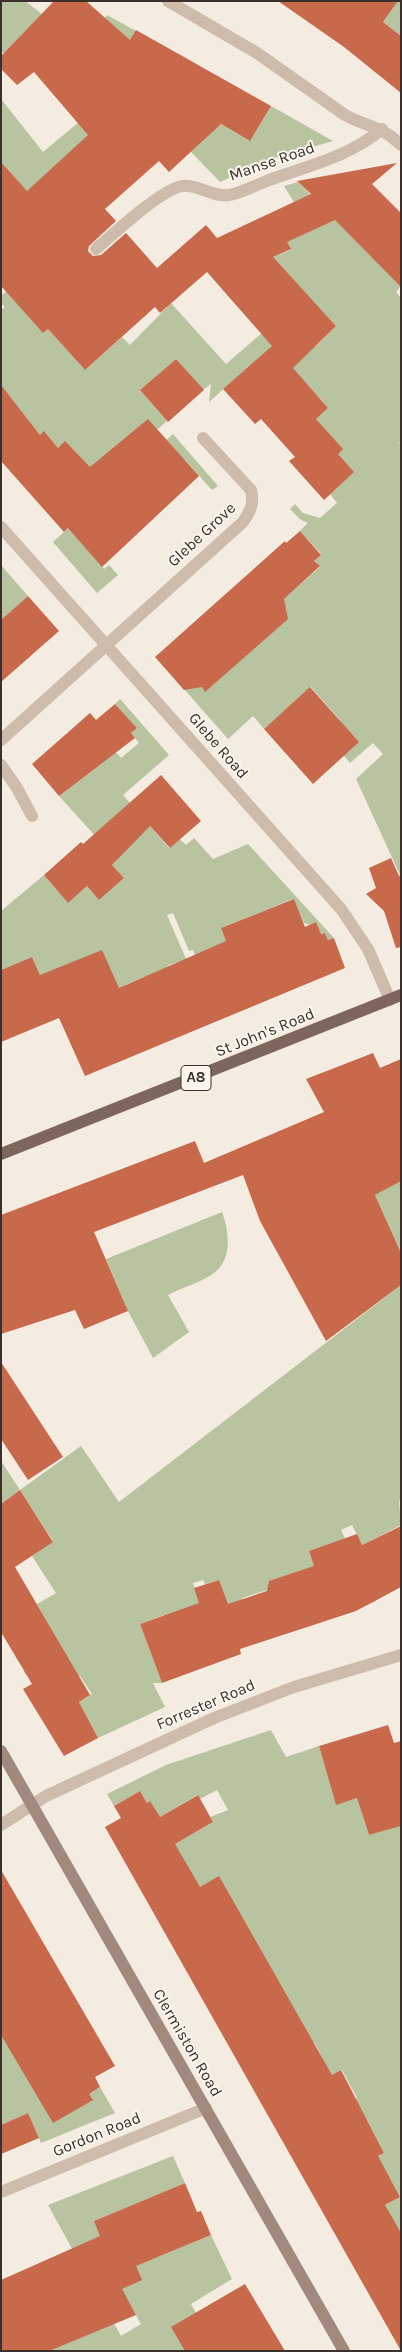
<!DOCTYPE html>
<html>
<head>
<meta charset="utf-8">
<style>
	body { margin:0 }
	#map { position:relative; width:402px; height:2352px; overflow:hidden; background:#f4ebe1; font-family:Karla,sans-serif }
	canvas { display:block }
	.frame { position:absolute; inset:0; border:2px solid #3b302b; pointer-events:none }
</style>
</head>
<body>
<div id="map">
<canvas width="402" height="2352"></canvas>
<div class="frame"></div>
</div>
<script>
const ctx = document.querySelector('canvas').getContext('2d');
ctx.lineJoin = 'round';
function paint(path, color) {
  ctx.fillStyle = color;
  ctx.fill(path, 'evenodd');
}
function trace(path, color, width, dash) {
  ctx.strokeStyle = color;
  ctx.lineWidth = width;
  ctx.lineCap = dash ? 'butt' : 'round';
  ctx.setLineDash(dash || []);
  ctx.stroke(path);
}
function write(font, color, halo, rows, align = 'center') {
  ctx.font = font + ' Karla,sans-serif';
  ctx.lineWidth = 4;
  ctx.setLineDash([]);
  ctx.textBaseline = 'middle';
  ctx.strokeStyle = halo;
  ctx.fillStyle = color;
  for (const [text, x, y, turn = 0] of rows) {
    ctx.save();
    ctx.translate(x, y);
    ctx.rotate((+turn || 0) * Math.PI / 180);
    ctx.textAlign = isNaN(turn) ? turn : align;
    if (halo) ctx.strokeText(text, 0, 0);
    ctx.fillText(text, 0, 0);
    ctx.restore();
  }
}
const green = new Path2D(`
	M1 1H25L42 14 4 53 1 51Z
	M398 1H401V36L383 22Z
	M107 15 200 66 180 101 250 141 271 106 333 141 268 160 220 182 87 44Z
	M1 99 43 152 91 112 112 136 43 333 48 329 85 370 122 337 130 345 171 303 226 364 262 333 315 347 336 326 306 294 264 261 290 250 287 242 295 204 284 186 298 182 401 286 396 292 401 298V441L399 443 401 445V877L356 779 383 754 373 743 350 763 322 729 340 720 311 687 264 729 253 716 228 739 184 689 194 680 201 687 212 686 279 603 320 567 314 561 321 554 300 531 308 523 301 520 290 509 295 504 303 513 320 518 337 503 330 494 338 454 316 419 328 408 313 391 248 367 209 402 211 384 203 390 176 359 140 390 167 421 143 442 152 453 173 434 218 486 212 490 185 460 89 551 104 569 109 565 118 575 97 593 53 542 104 496 102 480 65 442 58 448 45 432 40 435 1 386V310L5 307 1 303V296L67 238 1 162Z
	M1 565 28 596 13 610 1 625Z
	M120 699 169 755 123 795 169 848 180 839 186 845 194 838 213 859 248 844 334 938 328 940 325 933 321 934 316 923 309 925 304 923 293 899 221 928 233 957 195 955 193 950 189 951 173 913 167 915 186 959 167 966 173 981 144 977 125 985 130 999 40 975 32 957 1 970V911L44 875 68 903 87 886 99 900 124 878 112 865 117 860 59 796 113 749 121 758 139 743 131 733 137 728 115 704Z
	M401 1164V1253L375 1195 389 1187Z
	M222 1212C229 1231 233 1259 214 1273 204 1281 181 1288 168 1295L189 1332 153 1358 128 1311 106 1259Z
	M401 1285V1500L399 1501 401 1525 362 1545 352 1525 341 1530 376 1601 367 1605 357 1584 324 1546 309 1551 316 1571 277 1587 242 1598 248 1613 231 1614 219 1580 205 1584 203 1580 193 1583 203 1612 170 1632 164 1615 140 1624 162 1683H153L165 1707 98 1738 79 1702 92 1694 80 1676 68 1683 52 1658 25 1674 24 1671 62 1648 37 1604 56 1593 32 1556 53 1541 20 1490 1 1504V1461L20 1490 81 1446 119 1502Z
	M271 1730 286 1757 319 1746 336 1804 361 1797 362 1814 369 1835 400 1826 401 1785V2233L341 2230 400 2197 390 2178 357 2168 384 2153 367 2120 328 2115 357 2098 342 2070 300 2093 322 2057 314 2042 294 2053 182 1897 175 1844 213 1822 210 1817 228 1810 217 1790 200 1799 197 1795 160 1817 147 1803 140 1791 114 1806 107 1794 166 1765Z
	M1 2032 92 2099 89 2094 100 2087 115 2113 41 2143 28 2113 1 2125Z
	M173 2156 185 2183 94 2221 158 2257 211 2235 232 2279 191 2304 218 2351H44L76 2256 48 2205ZM124 2294 141 2324 121 2336 104 2305Z`);
const building = new Path2D(`
	M54 1H86L130 40 136 30 271 106 250 141 221 124 169 172 159 161 105 209 116 221 89 246 88 251 93 256 101 255 126 233 157 268 206 225 217 238 311 194 297 181 397 163 372 184 401 213V287L335 220 287 242 291 249 273 257 336 326 293 368 328 408 316 419 343 449 338 454 354 472 324 500 289 461 295 457 261 419 255 424 223 389 272 346 207 272 160 313 155 307 85 370 48 329 43 333 1 286V162L27 191 88 135 34 72 17 85 1 69V56Z
	M278 1H398L383 22 401 36V93L344 47Z
	M176 359 204 390 168 422 140 390Z
	M1 385 40 435 44 431 58 448 65 441 90 467 148 419 199 476 102 567 68 528 64 532 1 461Z
	M300 531 321 555 314 561 320 566 284 599 288 619 205 692 202 687 184 690 155 657 285 541 286 543Z
	M28 596 59 631 1 682V620Z
	M310 687 359 742 313 784 264 729Z
	M115 704 137 728 131 733 135 738 59 796 32 764 90 713 96 720Z
	M161 775 201 821 170 848 150 826 112 865 124 878 99 900 87 886 68 903 44 875 81 842 83 844Z
	M391 858 399 876 401 875V947L396 948 384 911 366 894 376 888 369 868Z
	M294 899 305 927 316 922 321 934 325 933 328 940 334 938 345 968 85 1076 59 1018 1 1042V970L32 957 40 975 102 950 119 988 226 941 221 928Z
	M373 1053 380 1068 401 1059V1181L375 1195 401 1253V1285L326 1341 260 1221 243 1175 94 1232 128 1311 84 1329 75 1310 1 1334V1215L195 1141 204 1163 324 1112 306 1079Z
	M1 1362 63 1457 28 1480 1 1439Z
	M20 1490 53 1542 15 1567 90 1695 79 1702 98 1738 64 1756 23 1689 32 1684 1 1632V1504Z
	M401 1526V1587L356 1611 240 1649 241 1654 162 1683 140 1624 199 1603 194 1588 219 1580 228 1604 267 1591 269 1581 314 1566 309 1551 357 1534 362 1545Z
	M388 1725 394 1743 401 1741V1826L369 1835 357 1798 336 1805 319 1746Z
	M140 1791 147 1803 150 1801 160 1817 198 1795 213 1822 175 1844 200 1887 219 1876 332 2075 341 2070 384 2153 378 2156 400 2197 385 2205 401 2233V2351L105 1827 121 1818 114 1806Z
	M1 1870 115 2066 95 2077 100 2087 89 2094 93 2100 53 2123 1 2035Z
	M28 2113 39 2138 1 2154V2125Z
	M185 2183 197 2212 201 2211 211 2235 136 2266 142 2280 122 2289 136 2315 49 2351H1V2280L100 2236 94 2221Z
	M245 2284 285 2351H185L171 2327Z`);
const street = new Path2D(`
	M168 1 257 53 345 115C367 127 382 126 401 145
	M96 249C116 232 154 196 178 187 195 181 211 198 229 195 242 193 256 185 269 180 308 166 349 157 382 129
	M1 527 341 909 368 949 390 1000
	M1 740 243 522C251 510 254 504 251 490L203 438
	M1 765 17 788 32 816
	M1 1825 46 1796 214 1718 294 1687 401 1655
	M1 2192 206 2108`);
const secondary = new Path2D(`
	M1 1751 344 2351`);
const primary = new Path2D(`
	M1 1154 401 995`);
const shields = [
	[196,1078,30]
];
const shieldNames = [
	["A8",196,1078]
];
const streetNames = [
	["Manse Road",272,162,-19],
	["Glebe Grove",202,535,-43],
	["Glebe Road",218,746,49],
	["St John's Road",265,1033,-22],
	["Forrester Road",206,1705,-23],
	["Clermiston Road",187,2043,60],
	["Gordon Road",97,2135,-22]
];
paint(green, '#b8c4a0');
paint(building, '#c8694b');
trace(street, '#cdbbac', 12);
trace(secondary, '#a18a7d', 12);
trace(primary, '#7d675c', 12);
for (const [x, y, w] of shields) {
  const box = new Path2D();
  box.roundRect(x - w / 2, y - 12.5, w, 25, 4);
  ctx.fillStyle = '#fbf5ee';
  ctx.fill(box);
  trace(box, '#3b302b', 1);
}
write('bold 15px', '#3b302b', null, shieldNames);
write('16px', '#3b302b', '#fbf5ee', streetNames);
</script>
</body>
</html>
